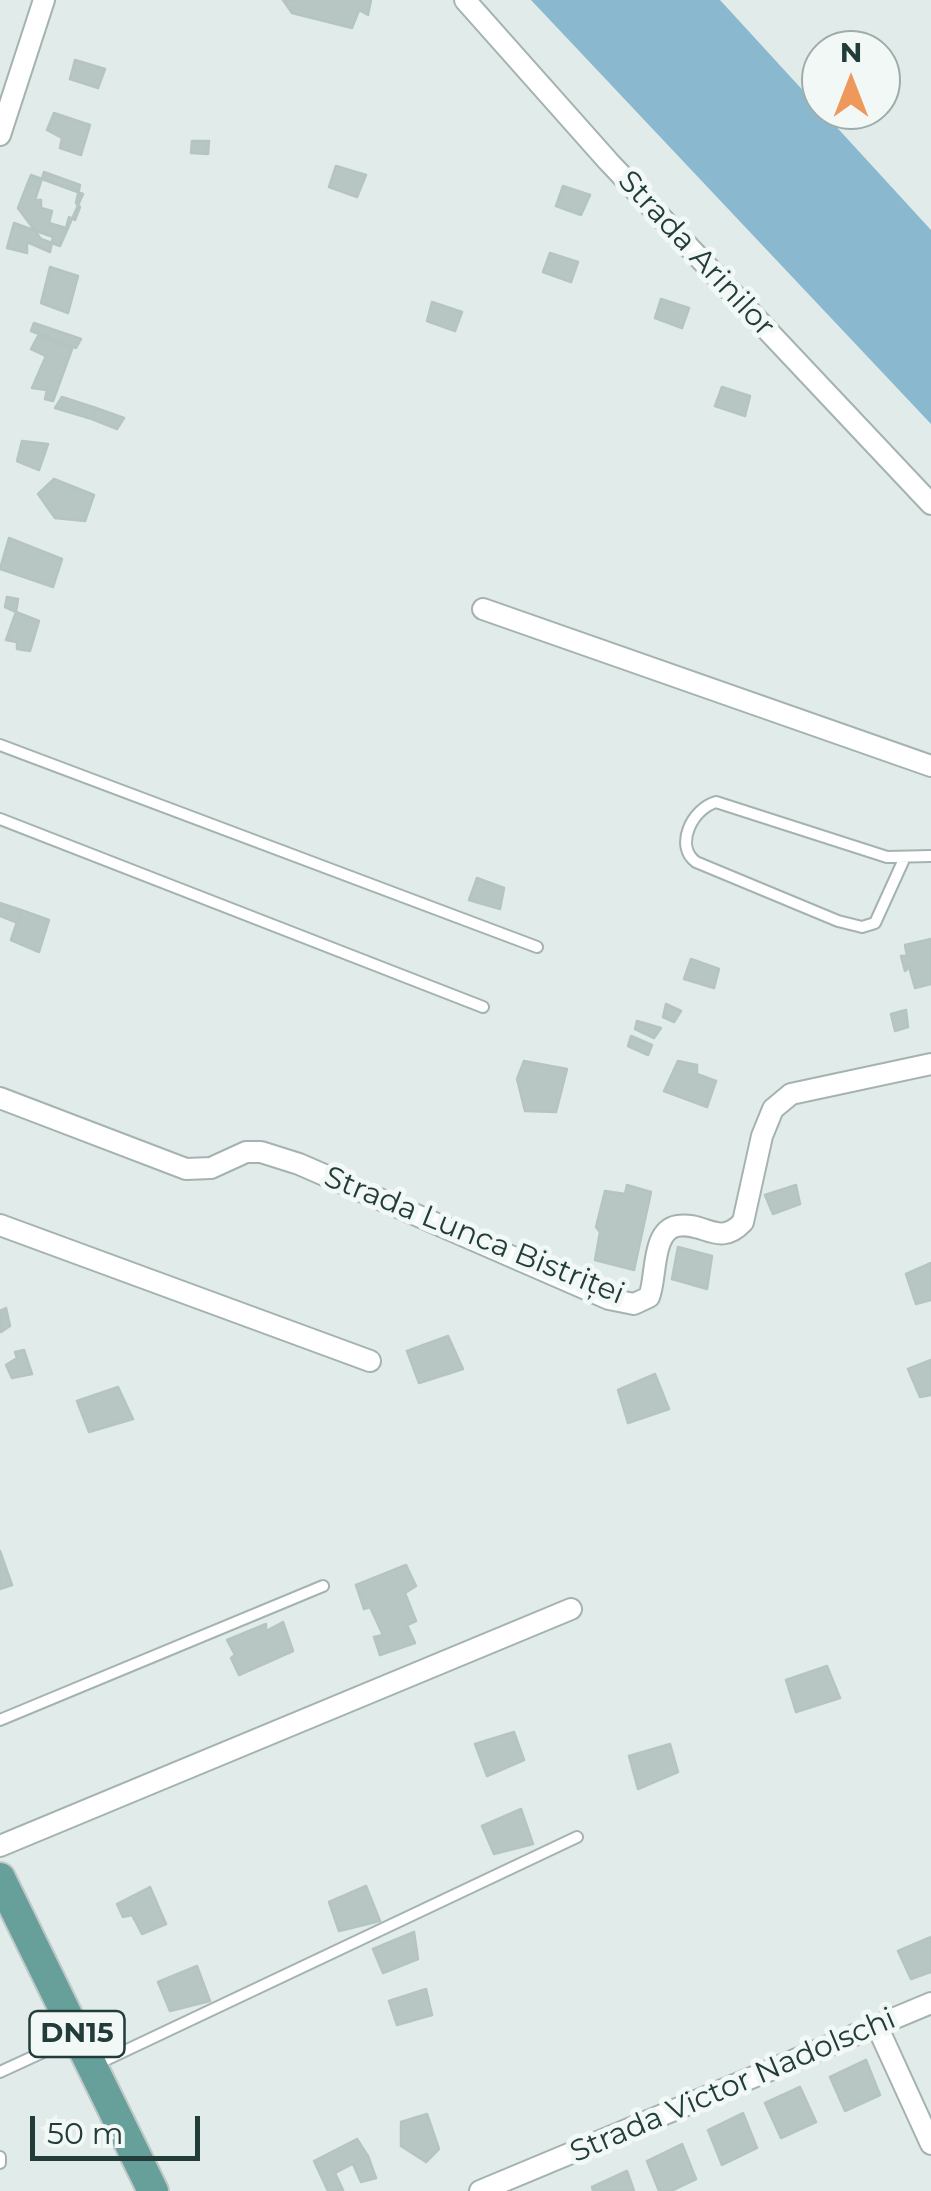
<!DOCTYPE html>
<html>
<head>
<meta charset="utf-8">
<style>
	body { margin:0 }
	#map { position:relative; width:931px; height:2191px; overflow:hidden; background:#e1ebe9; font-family:Montserrat,sans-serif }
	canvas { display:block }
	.north { position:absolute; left:801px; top:30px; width:100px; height:100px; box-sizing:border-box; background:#f2f8f6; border:2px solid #9fadaa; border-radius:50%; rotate:0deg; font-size:28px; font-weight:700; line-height:40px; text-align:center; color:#223c39 }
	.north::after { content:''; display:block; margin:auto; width:35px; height:45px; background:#ef985c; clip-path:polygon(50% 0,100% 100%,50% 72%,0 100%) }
	.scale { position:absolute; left:30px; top:2116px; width:170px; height:45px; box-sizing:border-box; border:5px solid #223c39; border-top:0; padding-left:12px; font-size:30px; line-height:35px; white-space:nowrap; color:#223c39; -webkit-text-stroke:8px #f2f8f6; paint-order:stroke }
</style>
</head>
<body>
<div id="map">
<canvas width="931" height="2191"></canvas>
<div class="north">N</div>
<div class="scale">50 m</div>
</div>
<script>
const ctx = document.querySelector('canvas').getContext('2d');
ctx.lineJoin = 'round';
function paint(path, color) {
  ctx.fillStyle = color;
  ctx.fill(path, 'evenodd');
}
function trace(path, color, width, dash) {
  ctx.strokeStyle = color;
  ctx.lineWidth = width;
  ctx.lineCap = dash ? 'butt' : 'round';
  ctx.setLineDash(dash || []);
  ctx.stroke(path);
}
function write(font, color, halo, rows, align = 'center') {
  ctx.font = font + ' Montserrat,sans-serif';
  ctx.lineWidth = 10;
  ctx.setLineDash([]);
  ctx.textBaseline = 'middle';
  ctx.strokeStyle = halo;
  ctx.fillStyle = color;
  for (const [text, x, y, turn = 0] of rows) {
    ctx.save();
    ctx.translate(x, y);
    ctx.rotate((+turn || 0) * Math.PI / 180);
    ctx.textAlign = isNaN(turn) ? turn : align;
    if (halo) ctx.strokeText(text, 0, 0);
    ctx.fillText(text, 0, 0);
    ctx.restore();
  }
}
const water = new Path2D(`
	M531 0H720L931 230V424Z`);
const building = new Path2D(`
	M283 0H371L368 15 359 10 352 28 292 13Z
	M75 60 105 69 98 88 70 79Z
	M54 113 90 125 81 155 60 148 62 138 47 130Z
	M192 141H209L208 154 191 153Z
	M336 166 366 175 357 197 329 187Z
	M44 172 80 185 76 203 80 207 75 220 69 217 66 228 49 223 52 211 41 208V200H35Z
	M31 175 83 194 60 246 41 239 18 208Z
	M563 186 590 195 581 215 556 206Z
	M14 223 53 237 50 252 27 242V253L7 248Z
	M550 253 578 262 571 282 543 272Z
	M50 267 78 276 68 313 41 303Z
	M661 299 689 308 682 328 655 318Z
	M432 302 462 312 455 331 427 321Z
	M34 323 81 339 76 348 31 331Z
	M38 336 72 349 53 401 45 399 47 390 32 388 46 356 31 349Z
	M722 387 750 396 745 416 715 406Z
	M62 397 96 408 92 419 55 408Z
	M96 408 124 418 117 429 92 419Z
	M22 441 48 444 39 470 17 461Z
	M54 479 94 495 85 521 55 518 38 494Z
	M9 538 62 559 53 587 0 569Z
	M7 597 18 599 16 612 5 607Z
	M16 612 39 621 30 651 17 649V642L6 640Z
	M477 878 504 888 500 909 469 900Z
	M0 903 21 910 18 923 0 916Z
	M21 910 49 920 39 952 11 940Z
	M931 939V984L915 988 909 967 905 971 901 956H907L905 945Z
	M691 959 719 969 714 988 684 979Z
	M666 1004 681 1011 674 1022 663 1017Z
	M906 1010 908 1027 895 1031 891 1014Z
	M637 1021 661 1028 654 1038 635 1029Z
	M631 1036 652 1045 648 1055 628 1046Z
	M524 1061 567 1069 556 1112 525 1111 517 1079Z
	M678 1061 697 1065V1074L716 1081 707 1107 664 1091Z
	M627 1185 651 1192 634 1270 595 1260 600 1232 596 1227 605 1191 625 1194Z
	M796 1185 800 1204 773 1214 765 1195Z
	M678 1247 712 1256 707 1289 672 1279Z
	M931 1263V1300L916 1304 906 1274Z
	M6 1308 10 1326 1 1332 0 1311Z
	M448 1336 463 1369 419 1383 407 1351Z
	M24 1350 32 1374 12 1378 6 1365 17 1358 15 1352Z
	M931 1360V1395L920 1397 908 1369Z
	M655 1374 669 1409 628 1423 618 1390Z
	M118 1387 133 1419 89 1432 77 1401Z
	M0 1551 12 1585 0 1589Z
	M406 1565 416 1586 405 1593 416 1621 407 1625 415 1643 380 1655 374 1637 383 1635 370 1607 364 1609 356 1585Z
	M283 1622 293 1651 239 1675 231 1658 235 1655 227 1640 266 1624V1631Z
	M827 1666 840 1698 796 1712 786 1680Z
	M514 1732 524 1760 487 1776 475 1744Z
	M670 1744 678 1772 638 1789 629 1756Z
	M521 1809 533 1844 494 1854 482 1826Z
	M366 1886 380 1921 339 1931 329 1902Z
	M150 1887 166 1924 142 1934 132 1915 123 1917 117 1904Z
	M414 1932 418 1959 383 1973 373 1949Z
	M931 1937V1972L911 1979 898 1951Z
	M197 1966 210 2001 170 2011 158 1982Z
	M426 1989 432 2015 397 2025 389 2001Z
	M866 2060 880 2095 845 2111 830 2077Z
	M800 2087 816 2122 781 2138 765 2103Z
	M743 2113 757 2148 722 2165 708 2130Z
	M427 2114 439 2149 426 2162 401 2146V2122Z
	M357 2139 368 2156 335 2173 343 2190 328 2191 314 2161Z
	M682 2144 696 2179 671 2191H659L647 2161Z
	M368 2156 376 2178 361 2182 353 2164Z
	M627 2171 634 2191H593L592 2187Z`);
const lane = new Path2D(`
	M0 745 537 947
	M0 819 483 1007
	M905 857 875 923 862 927 838 921 696 862C674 846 692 809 716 802L887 857 931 856
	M0 1720 323 1586
	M93 2066 577 1837
	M0 2072 76 2037
	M0 2157V2163`);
const street = new Path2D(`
	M465 0 608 161 931 504
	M0 135 44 0
	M483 609 931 766
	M0 1098 186 1169 211 1168 246 1152H261L299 1164 609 1299 634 1304 649 1297C657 1278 651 1231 677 1226 704 1221 719 1248 743 1222L762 1136 773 1109 791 1094 931 1064
	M0 1225 370 1361
	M0 1846 571 1609
	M877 2026 931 2144
	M480 2191 931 2003`);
const primary = new Path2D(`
	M0 1878 153 2191`);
const shields = [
	[77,2034,95]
];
const shieldNames = [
	["DN15",77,2034]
];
const streetNames = [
	["Strada Arinilor",696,254,47],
	["Strada Lunca Bistriței",474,1236,22],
	["Strada Victor Nadolschi",733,2086,-23]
];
paint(water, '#8ab9cf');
paint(building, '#b7c6c2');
trace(building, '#b4c5c1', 2.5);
trace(lane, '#a4b3b1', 14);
trace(street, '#a4b3b1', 24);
trace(primary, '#c1c8c8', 34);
trace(lane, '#fff', 10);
trace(street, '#fff', 20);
trace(primary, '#67a09b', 30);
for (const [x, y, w] of shields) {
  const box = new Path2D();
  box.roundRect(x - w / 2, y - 23, w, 46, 8);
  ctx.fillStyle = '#f2f8f6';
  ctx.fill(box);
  trace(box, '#223c39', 2.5);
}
write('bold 28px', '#223c39', null, shieldNames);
write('30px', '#223c39', '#f2f8f6', streetNames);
</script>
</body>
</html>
